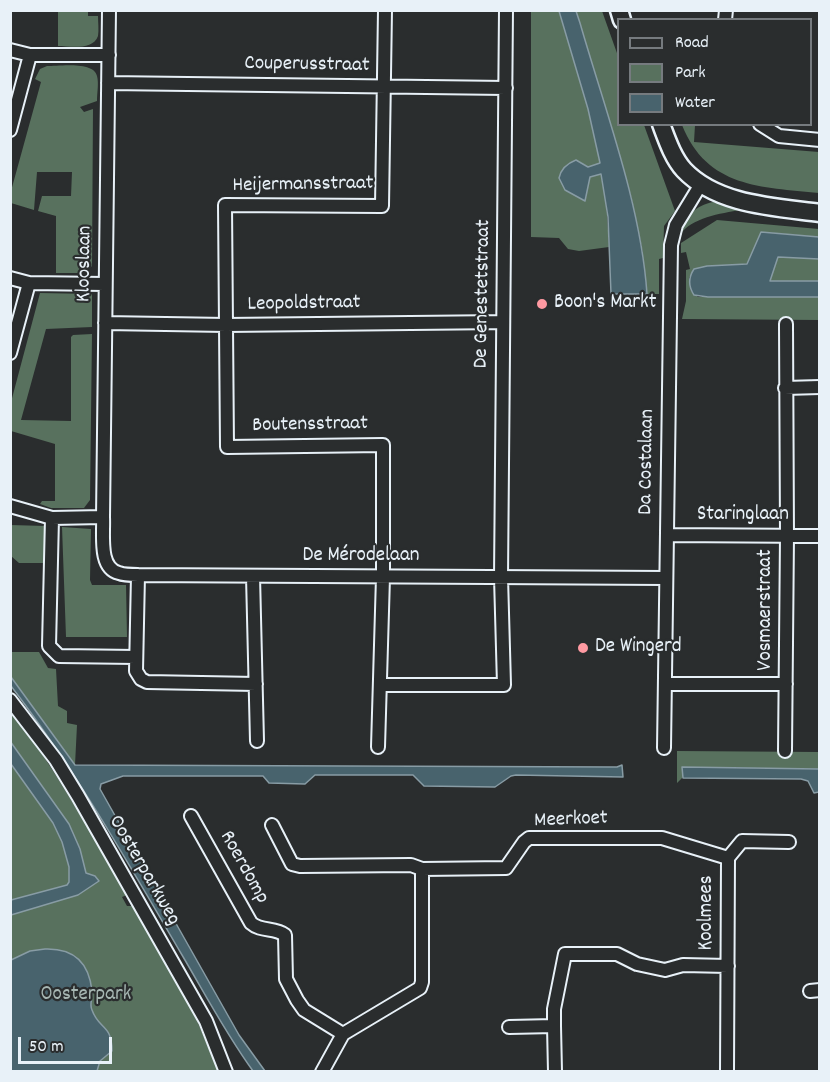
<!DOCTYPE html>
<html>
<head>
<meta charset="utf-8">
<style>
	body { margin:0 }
	#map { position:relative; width:830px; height:1082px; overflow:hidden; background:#2a2d2e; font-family:Dekko,sans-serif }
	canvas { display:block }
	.frame { position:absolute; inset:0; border:12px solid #e8f1f8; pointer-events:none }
	.legend { position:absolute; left:617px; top:18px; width:195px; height:108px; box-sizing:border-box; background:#2a2d2e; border:2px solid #767b7f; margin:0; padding:8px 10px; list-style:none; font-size:18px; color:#e8f1f8 }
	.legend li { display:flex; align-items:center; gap:12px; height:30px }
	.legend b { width:30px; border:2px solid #767b7f }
	.scale { position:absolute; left:18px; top:1037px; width:94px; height:27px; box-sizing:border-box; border:3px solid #e8f1f8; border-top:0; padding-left:8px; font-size:18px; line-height:21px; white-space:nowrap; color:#e8f1f8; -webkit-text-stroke:4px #2a2d2e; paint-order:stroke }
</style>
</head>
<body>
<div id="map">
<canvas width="830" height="1082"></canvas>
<div class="frame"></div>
<ul class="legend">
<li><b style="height:8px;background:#2a2d2e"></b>Road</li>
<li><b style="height:16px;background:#58715e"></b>Park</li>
<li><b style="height:16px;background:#48636d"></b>Water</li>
</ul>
<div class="scale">50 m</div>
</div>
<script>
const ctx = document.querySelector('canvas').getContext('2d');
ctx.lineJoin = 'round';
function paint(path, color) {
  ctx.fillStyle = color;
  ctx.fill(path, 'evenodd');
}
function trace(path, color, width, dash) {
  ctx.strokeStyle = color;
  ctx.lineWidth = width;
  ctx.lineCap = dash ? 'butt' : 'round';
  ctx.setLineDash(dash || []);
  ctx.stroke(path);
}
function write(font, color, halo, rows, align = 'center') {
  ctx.font = font + ' Dekko,sans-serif';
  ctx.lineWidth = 4.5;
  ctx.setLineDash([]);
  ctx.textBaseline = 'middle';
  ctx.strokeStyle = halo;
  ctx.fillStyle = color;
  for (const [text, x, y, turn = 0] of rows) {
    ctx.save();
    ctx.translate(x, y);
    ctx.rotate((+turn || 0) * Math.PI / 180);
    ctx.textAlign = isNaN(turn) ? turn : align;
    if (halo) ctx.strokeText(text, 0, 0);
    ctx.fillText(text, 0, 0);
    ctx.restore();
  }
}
const green = new Path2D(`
	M58 11H88V16H98C98 22 99 30 98 36 93 51 69 46 58 46Z
	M531 11H559L588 109 600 163 589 167 576 160 586 198 587 181 590 177 601 173 606 198 609 247 579 251 568 249 559 238 531 237Z
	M576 11H602L618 56V124L644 125 675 211 664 226 663 258 659 259V294H647L642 248 631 196Z
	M47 66C59 66 94 61 97 76 99 83 97 93 97 101L80 107 84 112 93 109 92 266 85 273H56V216L38 211 42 196H71L72 172H37L34 210 11 203V191L41 82 35 79 40 69Z
	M682 125H695L694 142 819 152V193C761 187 707 188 682 125Z
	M713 202 745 209C725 213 696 216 682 232 687 215 695 206 713 202Z
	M717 220 819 229V237L762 232 747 264 694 269 689 278 691 291 698 297H819V320L682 319 686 301V270L690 269 686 252 681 253V243Z
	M782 256 819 259V281H770L778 257Z
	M40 293 92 294V327L46 329 21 420 71 421V337L73 335 92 334 90 500 84 508H51L40 504 42 501H55V444L11 431V402Z
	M10 525 46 526 48 563H19L11 556Z
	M62 527 91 529 90 580 92 585H126L127 637H66Z
	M10 652H39L48 668 56 669 58 706 67 711V723L77 725 75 765 11 677Z
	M11 710C55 768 90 832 127 895L122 897 127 906H133L191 1006 218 1071H11Z
	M677 751 819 752V769L683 767V777L677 783Z`);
const water = new Path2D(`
	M559 11H576L580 23C605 110 641 205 647 294H611L608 217 601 174 590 177 585 201 565 190 559 178C561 169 568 163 576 160L588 167 600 163 588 109Z
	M761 232 819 237V259L778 257 770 281H819V297H708L694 295C688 286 688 278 694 269L707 266 747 264Z
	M11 677 75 765 617 767 622 765 623 777 516 775 511 776 495 787 424 786 413 775H315L305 784 269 783 263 776H123L101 784 100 789 239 1035 265 1071H253C226 1034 205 994 182 955 128 863 76 771 11 686Z
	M10 741 69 824 80 849 86 873 95 876 99 881 78 895 11 915V900L67 885 69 882V867L62 842 53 823 11 764Z
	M682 767 819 769V792L814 793 808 781 801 779 683 778Z
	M45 949C74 948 89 962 92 991 93 998 89 1004 92 1010 99 1030 112 1024 112 1051L100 1061 97 1071H11V960L30 951Z`);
const street = new Path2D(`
	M109 10 103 517C104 534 98 568 119 573 124 575 132 575 138 575L666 578
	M725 20 726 10
	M10 50 30 55H109
	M108 83 506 88
	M760 124 779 136 820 140
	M10 130 30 55
	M10 278 29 283 105 284
	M105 323 226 325 503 322
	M10 353 29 283
	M785 388 820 387
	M10 506 52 518 103 517
	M52 518 49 646 59 656 136 657
	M667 535 820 536
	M138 575 136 671 141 679 147 682 256 684
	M253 576 257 741
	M665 684H786
	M380 685H504L501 577 506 10
	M10 700 56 760 78 796 206 1021 226 1072
	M378 747 383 577V445L227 447 225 205 382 206 385 10
	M664 748 671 245 676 225 701 184
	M785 751 787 536 786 324
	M191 816 251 923C261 932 275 927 285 935L286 979 297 1000 304 1010 343 1034
	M272 825 292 864 300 866 411 865 422 869
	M728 858 742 841 789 842
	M810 991 820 990
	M554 1026 555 1072
	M509 1027 554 1026V1009L565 954H617L637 964 665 970 683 965 728 966
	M322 1072 343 1034 420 988 422 982V869L506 868 524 842 529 838H662L728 858 727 1072`);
const secondary = new Path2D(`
	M619 10 622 20
	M661 124C667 140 673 158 684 170 717 205 775 207 820 213`);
const markers = [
	[542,304,6,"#ff9aa2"],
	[583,648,6,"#ff9aa2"]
];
const streetNames = [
	["Couperusstraat",307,66,1],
	["Heijermansstraat",303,186,-1],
	["Klooslaan",86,264,-89],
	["De Genestetstraat",484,294,-89],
	["Leopoldstraat",304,305,-1],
	["Boutensstraat",310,426,-1],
	["Da Costalaan",648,462,-89],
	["Staringlaan",743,516],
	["De Mérodelaan",361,557],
	["Vosmaerstraat",767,610,-90],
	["Meerkoet",571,821,-2],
	["Roerdomp",243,868,61],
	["Oosterparkweg",143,871,60],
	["Koolmees",708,913,-90]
];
const poiNames = [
	["Boon's Markt",554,304],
	["De Wingerd",595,648]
];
const parkNames = [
	["Oosterpark",86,996]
];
paint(green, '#58715e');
paint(water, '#48636d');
trace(water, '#889ca5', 1.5);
trace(street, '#e8f1f8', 16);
trace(secondary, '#e8f1f8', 21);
trace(street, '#2a2d2e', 12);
trace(secondary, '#2a2d2e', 16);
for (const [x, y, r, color] of markers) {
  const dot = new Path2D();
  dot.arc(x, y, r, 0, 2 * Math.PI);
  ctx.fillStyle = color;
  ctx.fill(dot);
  trace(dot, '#2a2d2e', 2);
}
write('21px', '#e8f1f8', '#2a2d2e', streetNames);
write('21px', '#e8f1f8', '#2a2d2e', poiNames, 'left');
write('21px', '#a7b7b3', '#2a2d2e', parkNames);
</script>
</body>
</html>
